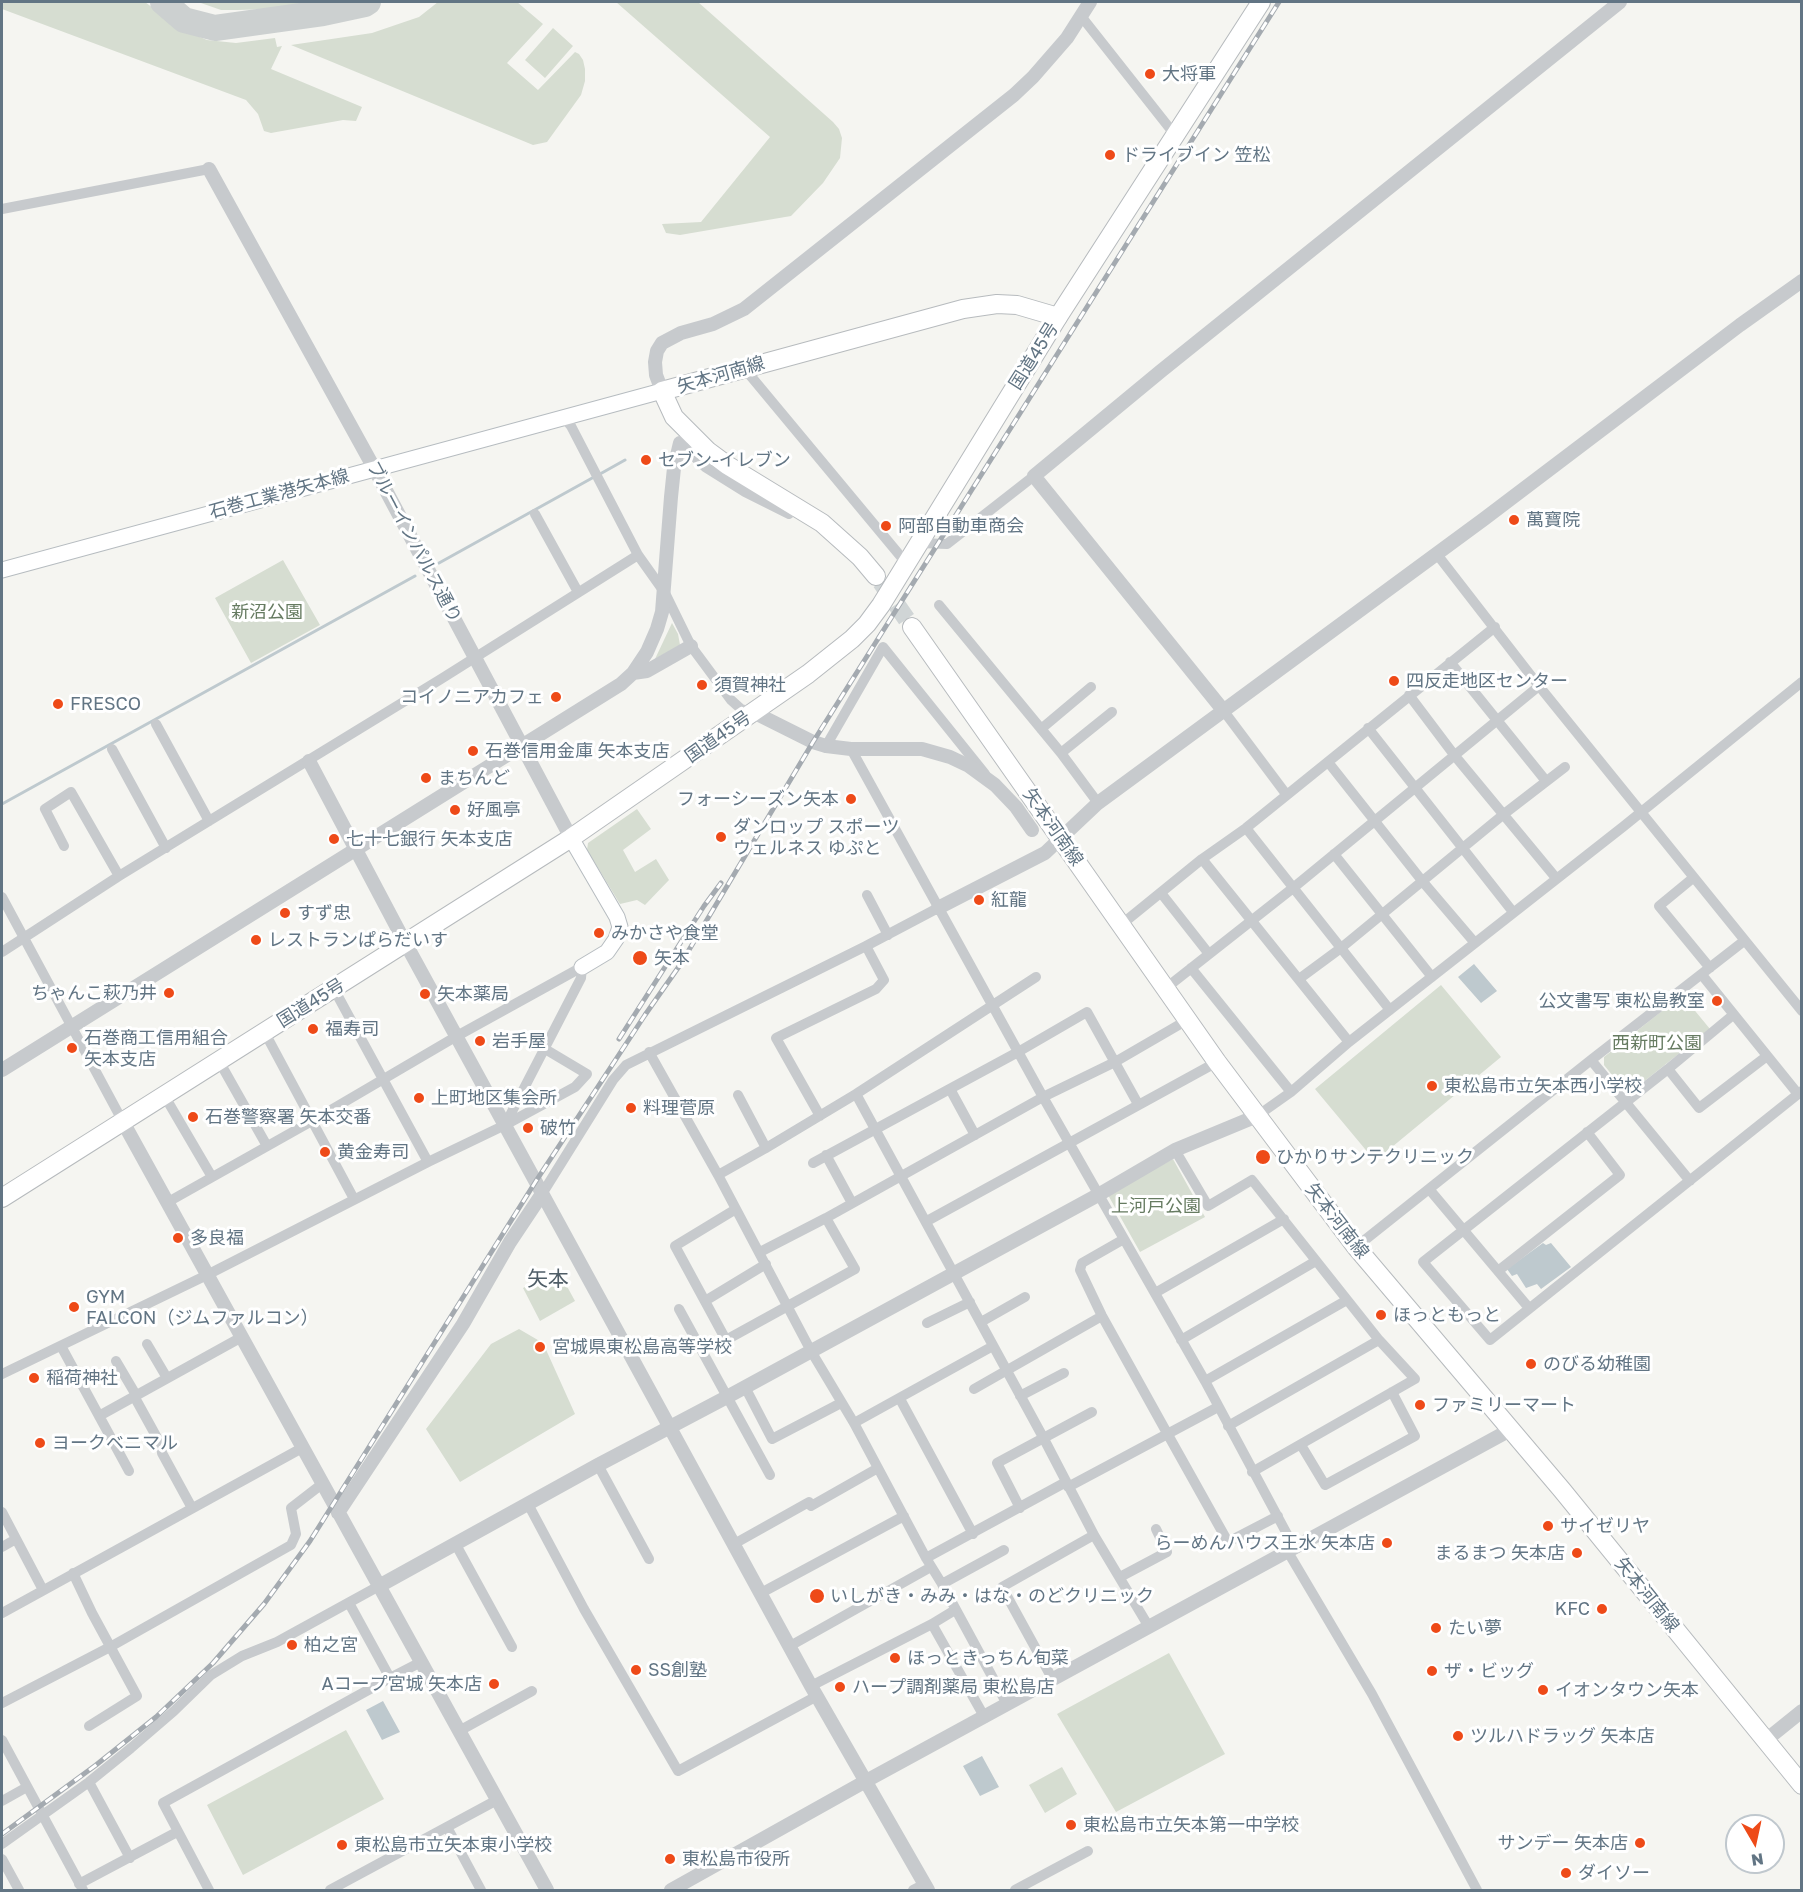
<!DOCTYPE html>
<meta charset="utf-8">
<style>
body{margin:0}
#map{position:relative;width:1803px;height:1892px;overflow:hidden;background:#f5f5f1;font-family:"Golos Text",sans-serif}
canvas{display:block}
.frame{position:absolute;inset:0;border:3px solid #627584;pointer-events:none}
.north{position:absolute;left:1725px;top:1814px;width:60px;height:60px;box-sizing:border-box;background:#fff;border:2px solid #c0c8ce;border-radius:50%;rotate:171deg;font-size:16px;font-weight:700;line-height:24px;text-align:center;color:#627584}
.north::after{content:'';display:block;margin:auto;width:21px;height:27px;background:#ee4a18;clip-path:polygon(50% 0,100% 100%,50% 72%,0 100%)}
</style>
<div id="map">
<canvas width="1803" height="1892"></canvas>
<div class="frame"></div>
<div class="north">N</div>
</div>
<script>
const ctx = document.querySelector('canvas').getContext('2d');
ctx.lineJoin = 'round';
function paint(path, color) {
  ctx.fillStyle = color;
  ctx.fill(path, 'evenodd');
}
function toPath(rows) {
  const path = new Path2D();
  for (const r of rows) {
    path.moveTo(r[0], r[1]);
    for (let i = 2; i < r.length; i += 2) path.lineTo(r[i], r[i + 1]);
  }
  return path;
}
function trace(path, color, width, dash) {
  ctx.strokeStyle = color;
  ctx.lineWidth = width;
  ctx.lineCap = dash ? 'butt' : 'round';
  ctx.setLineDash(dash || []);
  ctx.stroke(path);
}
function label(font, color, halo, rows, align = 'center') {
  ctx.font = font + ' "Golos Text","Noto Sans JP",sans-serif';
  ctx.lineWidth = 6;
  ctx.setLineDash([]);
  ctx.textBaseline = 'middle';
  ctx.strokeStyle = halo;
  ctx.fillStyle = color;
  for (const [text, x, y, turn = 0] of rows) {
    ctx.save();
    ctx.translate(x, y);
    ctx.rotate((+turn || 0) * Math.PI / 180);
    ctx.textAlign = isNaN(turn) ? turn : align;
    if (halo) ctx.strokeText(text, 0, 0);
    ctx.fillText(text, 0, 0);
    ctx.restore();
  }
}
paint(toPath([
 [2,2,145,2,181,29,207,40,236,43,275,38,277,47,282,46,271,69,362,107,356,121,343,120,271,133,264,131,258,114,246,100,2,9],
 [198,2,326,2,273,9,237,10,221,10],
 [438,2,517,2,543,24,507,63,538,90,575,52,579,54,583,60,585,69,585,81,581,95,547,142,533,145,291,45,372,33,419,17],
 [616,2,698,2,833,122,839,129,842,138,840,158,823,183,791,216,680,235,666,233,662,224,701,222,770,137],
 [553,28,573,46,545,78,525,60],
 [283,560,320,625,251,663,215,598],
 [672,623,678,634,680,645,655,659],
 [637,809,651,829,623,850,635,872,656,859,669,880,645,905,637,900,620,904,587,850,588,843],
 [1441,985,1501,1057,1375,1161,1315,1089],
 [1682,995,1710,1029,1632,1091,1625,1091,1604,1065,1604,1057],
 [1173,1159,1205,1217,1140,1252,1108,1195],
 [558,1270,575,1301,540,1321,523,1288],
 [519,1329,543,1343,575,1414,460,1482,426,1429,491,1344],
 [1169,1653,1225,1754,1116,1812,1057,1714],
 [346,1730,384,1799,243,1875,207,1805],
 [1062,1767,1077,1794,1045,1813,1029,1785]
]), '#d6ddd1');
paint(toPath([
 [1474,964,1497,991,1481,1003,1458,977],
 [1543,1243,1546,1245,1551,1243,1571,1267,1541,1289,1537,1284,1526,1288,1517,1274,1512,1276,1507,1269],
 [383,1701,400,1732,382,1740,366,1710],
 [982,1756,999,1787,980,1796,963,1766]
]), '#bec9ce');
trace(toPath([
 [600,474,625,460],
 [439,563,594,477],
 [2,804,415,576]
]), '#bec9ce', 3);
trace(toPath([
 [163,2,184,20,215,28,323,13,365,4,368,2]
]), '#ccd0d0', 26);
trace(toPath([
 [881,582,912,627]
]), '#d0d5d6', 18, [18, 9]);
const secondary = toPath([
 [2,570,662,391],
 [571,838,617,917,620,927,616,939,607,952,582,967]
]);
const primary = toPath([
 [876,576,860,557,822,523,727,465,708,451,674,417,662,391,963,309,997,304,1017,305,1058,317],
 [912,627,1217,1062,1356,1247,1562,1490,1802,1785]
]);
const trunk = toPath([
 [2,1198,571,838,808,674,852,639,867,624,881,605,1058,317,1261,2]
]);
trace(secondary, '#b6bcc0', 17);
trace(primary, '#b7bbbe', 20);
trace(trunk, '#b6babd', 20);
trace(toPath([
 [1081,16,1175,135],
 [2,209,209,169],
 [744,368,907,564],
 [564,418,571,426,638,555,665,593,691,646,731,700,741,709,753,712],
 [680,443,705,467,745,492,789,514],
 [535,514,578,592],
 [919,543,947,544,1034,476],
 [1436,553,1539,686,1802,1011],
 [939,605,1061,753,1098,803],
 [1450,662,1546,781],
 [1409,695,1455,756,1556,878],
 [1223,710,1286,794],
 [156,724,209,821],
 [1368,728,1513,912],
 [1041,729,1091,687],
 [826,746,883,647,985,774],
 [112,749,166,848],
 [851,749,1043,1097,1205,1381,1295,1549],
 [1061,753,1112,712],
 [1328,762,1423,882,1475,943],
 [1246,828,1390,1010],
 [64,846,45,809,71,792,119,876],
 [1334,854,1432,977],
 [1202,859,1349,1042],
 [1693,878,1659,906,1710,968],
 [1161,893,1209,954],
 [867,895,888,935],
 [2,897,123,1122],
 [1122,924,1202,859,1246,828,1495,627],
 [2,952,119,876,441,679,638,555],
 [1191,968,1291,1092],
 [1702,975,1798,1094],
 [1299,979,1341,948,1504,814,1565,767],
 [1166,988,1293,888,1539,686],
 [334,989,428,1162],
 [1733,1015,1668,1069,1423,1262,1490,1340,1802,1091],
 [265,1033,354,1199],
 [649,1052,718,1175,811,1351,854,1423,926,1558,942,1584,1007,1704],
 [1591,1060,1690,1181],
 [219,1061,267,1146],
 [1668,1069,1699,1108,1767,1056],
 [950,1089,975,1135],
 [856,1094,1044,1439,1094,1535,1149,1627],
 [164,1095,212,1177],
 [738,1095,766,1148],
 [820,1116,776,1038,876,989,884,980,866,946],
 [1257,1116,1291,1092,1349,1042,1624,826,1802,682],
 [505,1125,575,1087,587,1074,545,1049],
 [1175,1150,1208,1206,1252,1180,1379,1340,1415,1379,1252,1472],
 [826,1155,852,1203],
 [813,1163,1018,1052,1087,1012,1138,1104],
 [718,1175,766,1148,856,1094,1036,977],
 [1429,1189,1529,1308],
 [542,1194,613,1080,626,1065,866,946,938,908],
 [168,1202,312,1121,457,1036,582,967],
 [736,1209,675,1246,726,1340,855,1269,826,1218],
 [927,1221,1217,1062],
 [1124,1239,1082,1263,1080,1270,1102,1316,1167,1433,1228,1542,1278,1516],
 [1356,1247,1591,1060,1744,941],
 [760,1252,826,1218,1043,1097,1115,1062,1189,1019],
 [1498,1271,1620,1175,1587,1132],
 [1155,1293,1284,1219],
 [705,1301,766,1264],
 [679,1309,770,1475],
 [981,1322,1025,1297],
 [927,1323,970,1302],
 [1181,1340,1316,1261],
 [147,1344,167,1378],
 [61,1346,129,1471],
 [116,1361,136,1395],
 [2,1374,207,1275,428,1162,505,1125,581,978,582,967],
 [1205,1381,1347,1300],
 [745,1387,772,1439,841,1403],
 [974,1389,1102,1316],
 [134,1396,161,1445,162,1453,192,1508],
 [1020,1396,1064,1373],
 [900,1399,973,1534],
 [99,1416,240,1338],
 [854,1423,993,1346],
 [1228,1426,1379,1340],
 [1301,1445,1325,1485,1415,1436,1392,1392],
 [598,1465,649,1559],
 [1068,1487,1218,1407],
 [528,1504,584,1609,678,1771,817,1696],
 [1020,1508,997,1463,1092,1412],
 [2,1512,43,1590],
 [455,1543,512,1647],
 [734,1544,809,1502,811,1506,878,1468],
 [2,1547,16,1539],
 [1288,1552,1372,1694,1477,1890],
 [926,1558,1066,1482],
 [73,1573,92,1613,137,1696,89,1726],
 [1120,1577,1167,1552,1156,1529],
 [942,1584,1004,1550],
 [761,1593,904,1516],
 [349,1603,390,1678,421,1662],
 [2,1613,302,1448],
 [932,1624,985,1718],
 [790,1646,931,1567],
 [1053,1680,1002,1587,1094,1535],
 [811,1686,932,1624,955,1610],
 [2,1703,110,1647,291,1545,296,1534,291,1508,322,1484],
 [459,1731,532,1691],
 [2,1740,83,1890],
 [89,1782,130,1858],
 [2,1801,27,1787],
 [447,1827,481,1890],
 [2,1844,89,1782,131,1748,174,1711,211,1675,242,1656,277,1642,379,1586],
 [2,1859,19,1890],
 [79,1884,177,1832],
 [209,1890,163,1803,390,1678],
 [330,1890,497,1800],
 [913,1890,925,1884],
 [1015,1890,1088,1851]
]), '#c7cacd', 10);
trace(toPath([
 [209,169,374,468,571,838],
 [662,391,656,375,655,362,657,351,662,343,681,333,713,324,744,309,1014,95,1033,77,1067,38,1090,2],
 [633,673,647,671,691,646],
 [1223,710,1034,476,1161,371,1620,2],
 [753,712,813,742,826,746,851,749,922,749,950,757,969,766,995,785,1016,807,1032,830],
 [309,761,401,935,811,1686,928,1890],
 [938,908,1045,853,1098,803,1484,519,1740,325,1802,281],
 [2,1070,621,684,633,673,647,652,657,629,662,612,671,497,674,468,680,443],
 [123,1122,547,1890],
 [338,1513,463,1324,510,1242,542,1194],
 [379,1586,598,1465,727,1397,1098,1195,1175,1150,1257,1116],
 [1766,1740,1802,1711],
 [671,1890,866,1781,1510,1430]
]), '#c7cacd', 14);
trace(secondary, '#fff', 15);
trace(primary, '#fff', 18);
trace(trunk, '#fff', 18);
const rail = toPath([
 [619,1039,704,906,721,883],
 [2,1834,96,1765,156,1717,213,1663,264,1604,310,1541,536,1181,645,1015,680,965,813,742,1279,2]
]);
trace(rail, '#a4aab0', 5);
trace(rail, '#fff', 3, [9]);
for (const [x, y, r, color] of [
 [1150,74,6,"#ee4a18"],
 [1110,155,6,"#ee4a18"],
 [646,460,6,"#ee4a18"],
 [1514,520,6,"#ee4a18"],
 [886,526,6,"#ee4a18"],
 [1394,681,6,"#ee4a18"],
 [702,685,6,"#ee4a18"],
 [556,697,6,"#ee4a18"],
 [58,704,6,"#ee4a18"],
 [473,751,6,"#ee4a18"],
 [426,778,6,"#ee4a18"],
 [851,799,6,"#ee4a18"],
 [455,810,6,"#ee4a18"],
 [721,837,6,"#ee4a18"],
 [334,839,6,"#ee4a18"],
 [979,900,6,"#ee4a18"],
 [285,913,6,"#ee4a18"],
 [599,933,6,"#ee4a18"],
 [256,940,6,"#ee4a18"],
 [640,958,8,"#ee4a18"],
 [169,993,6,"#ee4a18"],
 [425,994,6,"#ee4a18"],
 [1717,1001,6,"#ee4a18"],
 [313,1029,6,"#ee4a18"],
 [480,1041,6,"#ee4a18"],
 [72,1048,6,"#ee4a18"],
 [1432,1086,6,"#ee4a18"],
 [419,1098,6,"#ee4a18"],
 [631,1108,6,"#ee4a18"],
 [193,1117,6,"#ee4a18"],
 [528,1128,6,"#ee4a18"],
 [325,1152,6,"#ee4a18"],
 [1263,1157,8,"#ee4a18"],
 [178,1238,6,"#ee4a18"],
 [74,1307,6,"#ee4a18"],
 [1381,1315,6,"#ee4a18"],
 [540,1347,6,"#ee4a18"],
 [1531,1364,6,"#ee4a18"],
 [34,1378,6,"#ee4a18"],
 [1420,1405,6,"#ee4a18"],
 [40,1443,6,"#ee4a18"],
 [1548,1526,6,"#ee4a18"],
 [1387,1543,6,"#ee4a18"],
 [1577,1553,6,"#ee4a18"],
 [817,1596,8,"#ee4a18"],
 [1602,1609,6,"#ee4a18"],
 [1436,1628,6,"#ee4a18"],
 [292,1645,6,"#ee4a18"],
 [895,1658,6,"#ee4a18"],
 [636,1670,6,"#ee4a18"],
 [1432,1671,6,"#ee4a18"],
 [494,1684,6,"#ee4a18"],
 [840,1687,6,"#ee4a18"],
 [1543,1690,6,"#ee4a18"],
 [1458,1736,6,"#ee4a18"],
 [1071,1825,6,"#ee4a18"],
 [1640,1843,6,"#ee4a18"],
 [342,1845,6,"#ee4a18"],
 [670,1859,6,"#ee4a18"],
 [1566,1873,6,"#ee4a18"]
]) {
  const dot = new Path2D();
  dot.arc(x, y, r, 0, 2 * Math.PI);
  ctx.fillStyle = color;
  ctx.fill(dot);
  trace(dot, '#fff', 2);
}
label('18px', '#627584', '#fff', [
 ["大将軍",1162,74],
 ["ドライブイン 笠松",1122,155],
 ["セブン-イレブン",658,460],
 ["萬寶院",1526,520],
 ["阿部自動車商会",898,526],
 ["四反走地区センター",1406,681],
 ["須賀神社",714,685],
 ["コイノニアカフェ",544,697,"right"],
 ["FRESCO",70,704],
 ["石巻信用金庫 矢本支店",485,751],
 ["まちんど",438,778],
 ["フォーシーズン矢本",839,799,"right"],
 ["好風亭",467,810],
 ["ダンロップ スポーツ",733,827],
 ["ウェルネス ゆぷと",733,848],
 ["七十七銀行 矢本支店",346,839],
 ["紅龍",991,900],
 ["すず忠",297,913],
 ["みかさや食堂",611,933],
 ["レストランぱらだいす",268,940],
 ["矢本",654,958],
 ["ちゃんこ萩乃井",157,993,"right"],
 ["矢本薬局",437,994],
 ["公文書写 東松島教室",1705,1001,"right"],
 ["福寿司",325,1029],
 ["石巻商工信用組合",84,1038],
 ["矢本支店",84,1059],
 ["岩手屋",492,1041],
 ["東松島市立矢本西小学校",1444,1086],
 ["上町地区集会所",431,1098],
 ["料理菅原",643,1108],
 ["石巻警察署 矢本交番",205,1117],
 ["破竹",540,1128],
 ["黄金寿司",337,1152],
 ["ひかりサンテクリニック",1276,1157],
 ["多良福",190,1238],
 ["GYM",86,1297],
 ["FALCON（ジムファルコン）",86,1318],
 ["ほっともっと",1393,1315],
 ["宮城県東松島高等学校",552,1347],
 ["のびる幼稚園",1543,1364],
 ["稲荷神社",46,1378],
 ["ファミリーマート",1432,1405],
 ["ヨークベニマル",52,1443],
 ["サイゼリヤ",1560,1526],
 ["らーめんハウス王水 矢本店",1375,1543,"right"],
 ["まるまつ 矢本店",1565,1553,"right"],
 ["いしがき・みみ・はな・のどクリニック",830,1596],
 ["KFC",1590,1609,"right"],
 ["たい夢",1448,1628],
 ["柏之宮",304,1645],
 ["ほっときっちん旬菜",907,1658],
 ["SS創塾",648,1670],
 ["ザ・ビッグ",1444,1671],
 ["Aコープ宮城 矢本店",482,1684,"right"],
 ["ハープ調剤薬局 東松島店",852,1687],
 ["イオンタウン矢本",1555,1690],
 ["ツルハドラッグ 矢本店",1470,1736],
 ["東松島市立矢本第一中学校",1083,1825],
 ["サンデー 矢本店",1628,1843,"right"],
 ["東松島市立矢本東小学校",354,1845],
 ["東松島市役所",682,1859],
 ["ダイソー",1578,1873]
], 'left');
label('18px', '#627584', '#fff', [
 ["国道45号",1034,356,-58],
 ["矢本河南線",721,375,-16],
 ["石巻工業港矢本線",279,494,-15],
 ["ブルーインパルス通り",414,542,62],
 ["国道45号",718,737,-35],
 ["矢本河南線",1053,827,55],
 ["国道45号",311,1003,-32],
 ["矢本河南線",1337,1221,52],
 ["矢本河南線",1647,1595,51]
]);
label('18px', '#667b61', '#fff', [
 ["新沼公園",267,612],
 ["西新町公園",1657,1043],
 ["上河戸公園",1156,1206]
]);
label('21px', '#505e68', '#fff', [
 ["矢本",548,1279]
]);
</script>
